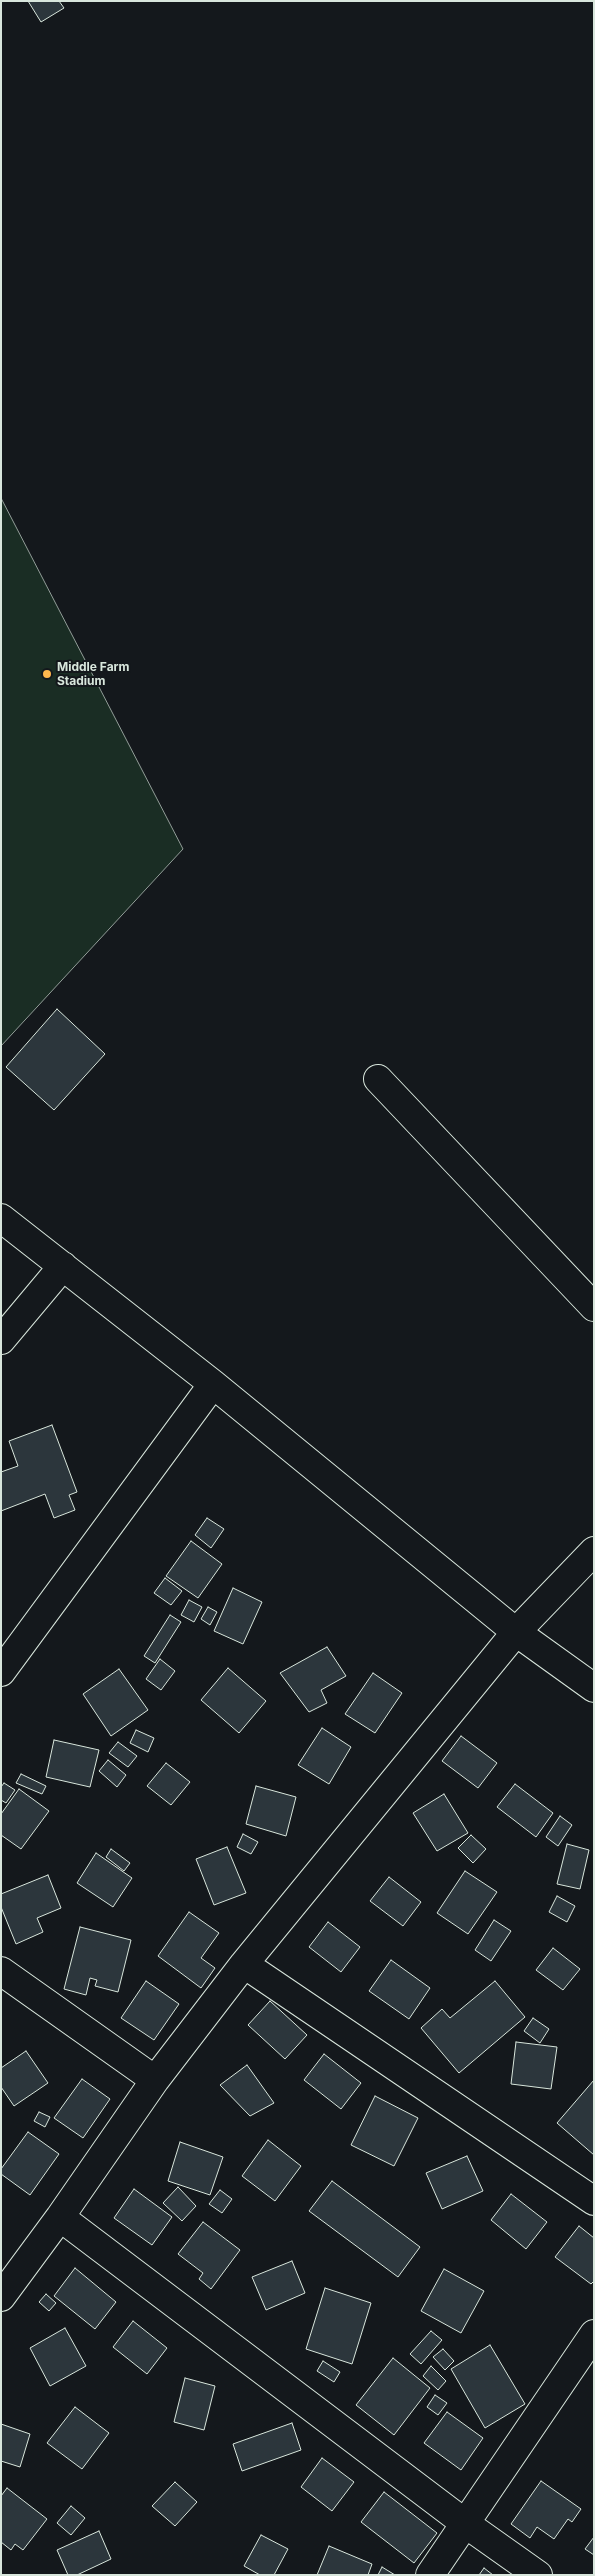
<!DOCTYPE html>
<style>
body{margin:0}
#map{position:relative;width:595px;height:2576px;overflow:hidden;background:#14181c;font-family:Inter,sans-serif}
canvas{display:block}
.frame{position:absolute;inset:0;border:2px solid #d8e6dc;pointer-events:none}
</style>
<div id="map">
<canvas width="595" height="2576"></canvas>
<div class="frame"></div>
</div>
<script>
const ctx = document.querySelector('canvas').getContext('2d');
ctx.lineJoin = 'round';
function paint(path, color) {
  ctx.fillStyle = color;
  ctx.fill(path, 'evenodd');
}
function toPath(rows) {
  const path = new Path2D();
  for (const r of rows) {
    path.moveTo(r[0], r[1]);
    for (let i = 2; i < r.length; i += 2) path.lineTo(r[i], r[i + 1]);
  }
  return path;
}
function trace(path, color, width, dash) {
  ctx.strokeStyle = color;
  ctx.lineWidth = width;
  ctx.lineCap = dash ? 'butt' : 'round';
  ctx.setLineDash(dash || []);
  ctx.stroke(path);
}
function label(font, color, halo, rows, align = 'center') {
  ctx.font = font + ' Inter,sans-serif';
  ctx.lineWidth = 4;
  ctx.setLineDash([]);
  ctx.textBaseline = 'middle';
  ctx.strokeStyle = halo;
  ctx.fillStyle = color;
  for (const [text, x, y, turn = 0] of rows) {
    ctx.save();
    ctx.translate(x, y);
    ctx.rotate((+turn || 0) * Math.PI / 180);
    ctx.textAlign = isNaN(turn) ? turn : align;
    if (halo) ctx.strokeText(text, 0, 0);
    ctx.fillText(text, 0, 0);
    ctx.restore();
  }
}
const green = toPath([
 [1,498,183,849,1,1046,1,498]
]);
paint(green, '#1a2d24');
trace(green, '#939e99', 1);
const building = toPath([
 [28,1,59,1,64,8,41,22,28,1],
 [57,1009,105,1054,54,1110,6,1067,57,1009],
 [52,1425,77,1492,69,1495,75,1510,54,1518,45,1494,1,1511,1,1472,18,1466,9,1441,52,1425],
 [207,1518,224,1529,211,1548,195,1535,207,1518],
 [191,1541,222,1564,198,1598,166,1576,191,1541],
 [165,1578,182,1591,171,1605,154,1593,165,1578],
 [233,1588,262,1602,243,1644,214,1631,233,1588],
 [189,1600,202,1607,194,1622,181,1615,189,1600],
 [208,1607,217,1612,210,1625,201,1619,208,1607],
 [170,1615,181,1622,155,1663,144,1656,170,1615],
 [327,1647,346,1676,321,1690,327,1703,309,1712,280,1673,327,1647],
 [160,1659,175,1671,161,1690,146,1679,160,1659],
 [228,1668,266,1701,239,1733,201,1700,228,1668],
 [119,1669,148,1710,111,1736,83,1694,119,1669],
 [373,1673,402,1693,375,1733,345,1714,373,1673],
 [322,1728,351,1747,329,1784,298,1765,322,1728],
 [136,1730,154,1738,148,1752,130,1743,136,1730],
 [461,1736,497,1763,478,1788,442,1761,461,1736],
 [54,1740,99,1750,90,1787,46,1777,54,1740],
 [118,1742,137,1756,128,1767,109,1753,118,1742],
 [108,1760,126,1775,117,1787,99,1771,108,1760],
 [166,1763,190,1782,171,1805,147,1786,166,1763],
 [21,1774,46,1786,42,1794,16,1783,21,1774],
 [4,1783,15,1790,6,1803,1,1800,1,1787,4,1783],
 [515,1784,553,1813,536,1837,497,1807,515,1784],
 [256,1786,296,1797,286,1836,246,1824,256,1786],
 [19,1789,49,1811,21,1849,1,1835,1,1814,19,1789],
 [444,1794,468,1833,437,1851,413,1813,444,1794],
 [560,1816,572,1825,558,1846,546,1837,560,1816],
 [243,1834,258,1842,251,1854,237,1847,243,1834],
 [471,1835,486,1849,473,1863,458,1848,471,1835],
 [567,1844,589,1850,580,1889,557,1884,567,1844],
 [227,1847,246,1893,214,1905,196,1859,227,1847],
 [111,1849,130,1863,124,1871,106,1857,111,1849],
 [96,1853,132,1878,113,1907,77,1883,96,1853],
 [465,1871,497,1892,468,1934,437,1913,465,1871],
 [48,1875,61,1908,37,1918,43,1932,16,1944,1,1907,1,1894,48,1875],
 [389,1877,421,1902,403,1926,370,1901,389,1877],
 [557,1896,575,1906,567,1922,549,1912,557,1896],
 [189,1912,219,1933,201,1958,215,1968,201,1988,158,1956,189,1912],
 [494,1920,511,1931,491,1961,475,1950,494,1920],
 [328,1922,360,1947,341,1972,309,1947,328,1922],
 [80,1927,131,1940,118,1992,95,1986,97,1980,90,1978,86,1995,64,1989,80,1927],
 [553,1948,580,1969,563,1990,536,1970,553,1948],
 [391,1960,430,1988,409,2019,369,1991,391,1960],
 [146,1981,179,2004,154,2040,121,2018,146,1981],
 [495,1981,525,2017,459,2073,421,2028,442,2009,450,2018,495,1981],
 [270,2001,307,2035,285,2059,248,2025,270,2001],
 [533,2018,549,2029,540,2043,524,2031,533,2018],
 [516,2042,557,2047,551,2089,511,2084,516,2042],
 [26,2051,48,2083,14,2106,1,2087,1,2068,26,2051],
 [324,2054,361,2083,341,2109,304,2080,324,2054],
 [247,2065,274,2103,250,2116,220,2085,247,2065],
 [82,2079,110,2099,83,2138,54,2118,82,2079],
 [594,2080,594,2155,557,2123,594,2080],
 [375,2096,418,2118,394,2166,351,2145,375,2096],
 [39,2112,50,2117,45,2127,34,2121,39,2112],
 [28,2132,59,2154,30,2195,1,2174,1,2169,28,2132],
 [268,2140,301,2166,275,2201,242,2176,268,2140],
 [180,2142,223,2157,210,2195,168,2181,180,2142],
 [467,2156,483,2191,442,2209,426,2173,467,2156],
 [332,2181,420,2247,398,2277,309,2211,332,2181],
 [178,2187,196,2206,182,2221,163,2203,178,2187],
 [134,2189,172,2217,152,2245,114,2218,134,2189],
 [220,2190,232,2199,222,2213,209,2204,220,2190],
 [511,2194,547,2222,526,2249,491,2220,511,2194],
 [203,2222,240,2250,211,2289,199,2279,203,2273,178,2254,203,2222],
 [579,2226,594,2238,594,2281,591,2284,555,2257,579,2226],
 [292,2261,305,2293,266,2310,252,2277,292,2261],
 [75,2268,116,2302,95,2329,54,2296,75,2268],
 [444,2269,484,2291,461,2333,421,2311,444,2269],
 [325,2288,371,2303,352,2364,306,2349,325,2288],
 [46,2294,56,2303,49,2311,39,2302,46,2294],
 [133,2321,167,2348,147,2374,113,2347,133,2321],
 [65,2328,86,2366,50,2386,30,2348,65,2328],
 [431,2331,442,2340,421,2364,410,2354,431,2331],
 [490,2345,525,2404,485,2428,451,2369,490,2345],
 [443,2349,454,2361,445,2370,433,2357,443,2349],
 [393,2358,430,2388,394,2435,356,2405,393,2358],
 [323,2361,340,2372,334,2382,317,2371,323,2361],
 [431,2366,446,2381,438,2390,423,2376,431,2366],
 [185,2378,215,2386,204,2430,174,2422,185,2378],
 [435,2395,447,2403,438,2415,427,2407,435,2395],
 [75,2407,109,2433,82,2469,47,2443,75,2407],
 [447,2412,483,2438,461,2470,424,2443,447,2412],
 [292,2423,301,2450,242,2471,233,2444,292,2423],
 [1,2424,30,2434,20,2467,1,2461,1,2424],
 [322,2458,354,2482,332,2511,301,2487,322,2458],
 [541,2481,581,2509,572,2522,568,2519,554,2539,537,2527,530,2538,511,2524,541,2481],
 [175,2482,197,2502,175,2526,152,2506,175,2482],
 [7,2488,47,2519,23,2550,15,2544,11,2550,1,2542,1,2496,7,2488],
 [384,2492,437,2533,414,2563,361,2522,384,2492],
 [71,2506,85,2518,71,2535,57,2523,71,2506],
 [99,2531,111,2559,77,2575,68,2575,57,2550,99,2531],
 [261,2535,288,2549,274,2575,260,2575,244,2566,261,2535],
 [594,2537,594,2555,585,2549,594,2537],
 [329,2546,372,2564,368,2575,317,2575,329,2546],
 [382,2567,395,2575,378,2575,382,2567],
 [484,2568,493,2575,479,2575,484,2568]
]);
paint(building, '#2c363c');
trace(building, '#d8e6dc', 1);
const street = toPath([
 [378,1079,594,1307],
 [1,1218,213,1384,516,1632,594,1688],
 [1,1340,63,1266],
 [1,1672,213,1384],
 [244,1964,594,2201],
 [1,1971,155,2080],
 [60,2217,466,2524,538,2575],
 [1,2297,60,2217,155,2080,244,1964,516,1632,594,1551],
 [430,2575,594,2334]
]);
trace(street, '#d8e6dc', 30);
trace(street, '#14181c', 28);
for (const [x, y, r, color] of [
 [47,674,5,"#ffb74d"]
]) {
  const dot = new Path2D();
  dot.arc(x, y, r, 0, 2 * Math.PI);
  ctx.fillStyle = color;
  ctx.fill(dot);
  trace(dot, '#14181c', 2);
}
label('bold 12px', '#d8e6dc', '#14181c', [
 ["Middle Farm",57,667],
 ["Stadium",57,681]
], 'left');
</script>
